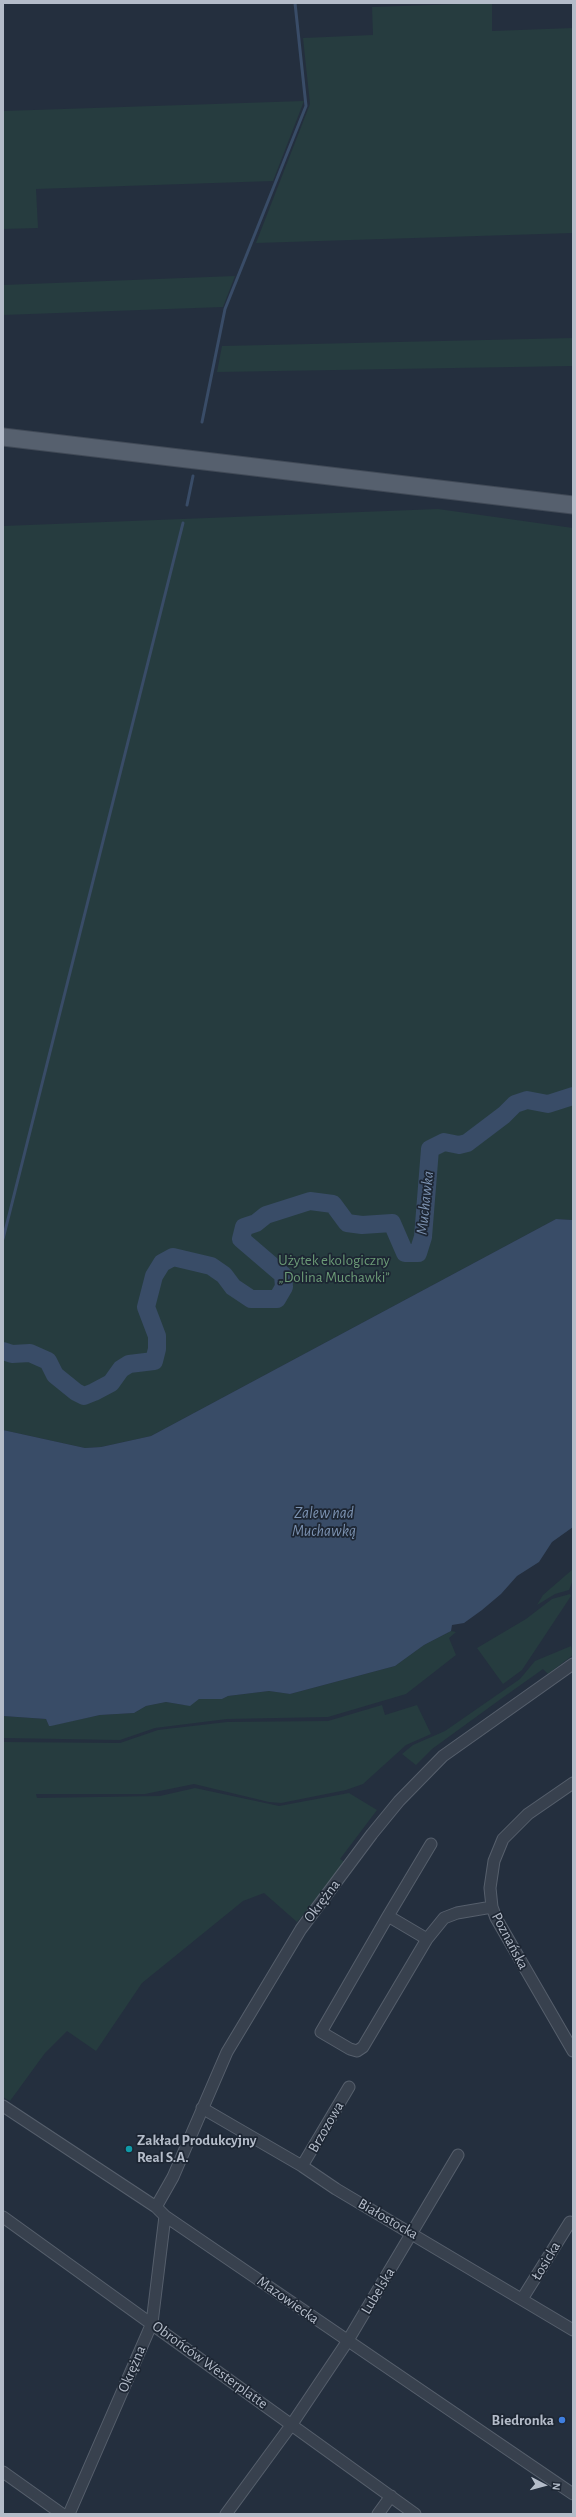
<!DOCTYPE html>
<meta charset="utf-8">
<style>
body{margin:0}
#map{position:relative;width:576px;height:2517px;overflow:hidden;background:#242f3e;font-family:"Alegreya Sans",sans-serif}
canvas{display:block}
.frame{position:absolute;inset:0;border:4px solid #b4bcc9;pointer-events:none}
.north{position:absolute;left:524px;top:2465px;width:40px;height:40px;-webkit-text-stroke:3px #1d2633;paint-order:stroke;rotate:96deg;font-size:11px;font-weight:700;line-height:16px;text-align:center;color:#b4bcc9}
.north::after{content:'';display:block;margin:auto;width:14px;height:18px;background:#b4bcc9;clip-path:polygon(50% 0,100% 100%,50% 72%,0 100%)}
</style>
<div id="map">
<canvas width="576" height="2517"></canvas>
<div class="frame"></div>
<div class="north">N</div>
</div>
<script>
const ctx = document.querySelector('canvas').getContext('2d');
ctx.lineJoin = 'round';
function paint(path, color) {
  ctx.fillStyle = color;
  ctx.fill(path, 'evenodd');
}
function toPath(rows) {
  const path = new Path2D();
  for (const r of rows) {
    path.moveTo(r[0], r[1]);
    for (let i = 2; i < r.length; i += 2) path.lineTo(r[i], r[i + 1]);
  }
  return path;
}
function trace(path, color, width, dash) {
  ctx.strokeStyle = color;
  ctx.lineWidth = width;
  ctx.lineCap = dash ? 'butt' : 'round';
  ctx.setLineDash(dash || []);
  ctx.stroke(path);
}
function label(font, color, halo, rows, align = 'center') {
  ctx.font = font + ' "Alegreya Sans",sans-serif';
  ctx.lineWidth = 3.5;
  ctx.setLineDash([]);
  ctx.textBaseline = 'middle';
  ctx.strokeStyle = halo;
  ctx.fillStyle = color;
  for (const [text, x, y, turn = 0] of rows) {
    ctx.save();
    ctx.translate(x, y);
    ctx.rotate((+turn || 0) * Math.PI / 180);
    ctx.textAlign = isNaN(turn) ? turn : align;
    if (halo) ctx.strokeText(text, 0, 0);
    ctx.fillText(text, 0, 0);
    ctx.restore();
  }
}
paint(toPath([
 [492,3,492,31,573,28,573,233,256,243,310,104,303,38,373,35,372,7],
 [304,101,273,181,36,189,38,228,3,229,3,111],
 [235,276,223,307,3,315,3,285],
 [573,338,573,366,217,372,222,346],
 [438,509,573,528,573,1220,556,1219,151,1436,101,1447,85,1448,3,1430,3,526],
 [573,1569,573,1580,569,1590,555,1594,537,1605,543,1595],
 [570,1594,571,1596,522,1670,503,1684,477,1648,526,1619,552,1599],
 [451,1631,456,1632,449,1638,456,1655,406,1694,328,1717,227,1719,155,1728,120,1740,3,1738,3,1716,46,1719,49,1726,100,1715,134,1713,146,1706,166,1702,184,1705,199,1699,222,1699,228,1696,269,1691,290,1694,395,1666,424,1645],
 [571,1646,573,1655,548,1674,543,1669,498,1701,432,1749,416,1765,402,1754,413,1745,445,1731,520,1679,535,1661],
 [382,1705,385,1715,417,1705,431,1734,406,1745,363,1784,346,1790,281,1803,269,1802,194,1784,145,1794,36,1794,37,1798,160,1796,195,1788,279,1806,349,1793,377,1810,340,1859,345,1862,342,1868,297,1922,264,1893,243,1901,142,1983,96,2051,67,2031,45,2053,10,2101,3,2097,3,1742,120,1743,158,1730,227,1722,328,1721]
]), '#263c3f');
paint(toPath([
 [556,1219,573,1220,573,1527,552,1542,539,1562,517,1576,501,1594,482,1610,464,1623,452,1625,451,1631,424,1645,395,1666,290,1694,269,1691,228,1696,222,1699,199,1699,190,1706,166,1702,146,1706,134,1713,100,1715,51,1726,49,1726,46,1719,3,1716,3,1430,85,1448,101,1447,151,1436]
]), '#394c67');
trace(toPath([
 [202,422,225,309,306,106,295,3],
 [187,505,193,476],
 [3,1239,183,523]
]), '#394c67', 3);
trace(toPath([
 [3,1351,12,1354,30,1353,48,1361,55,1375,76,1392,84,1396,94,1392,111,1383,121,1369,129,1364,154,1361,157,1349,157,1336,146,1307,154,1276,162,1263,173,1257,211,1266,224,1275,233,1287,251,1299,277,1299,284,1287,283,1275,241,1239,244,1227,256,1223,266,1215,310,1201,333,1204,347,1223,362,1225,392,1223,405,1253,418,1253,423,1237,430,1149,444,1142,459,1145,467,1143,504,1115,515,1104,527,1100,548,1104,573,1096]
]), '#394c67', 18);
const street = toPath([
 [573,1783,528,1814,503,1839,494,1861,490,1888,492,1907,496,1918,573,2051],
 [388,1916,431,1844],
 [427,1939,363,2047,357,2051,350,2049,321,2032,388,1916,427,1939,444,1918,457,1913,492,1907],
 [3,2106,156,2207,165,2216,573,2494],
 [202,2108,302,2166,336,2189,573,2330],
 [302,2166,349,2087],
 [156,2207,173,2177,227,2052,301,1929,372,1834,399,1801,443,1756,573,1664],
 [3,2217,415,2514],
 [522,2299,570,2222],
 [3,2472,62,2514],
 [69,2514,152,2323,165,2216],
 [226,2514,292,2424,347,2342,458,2155],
 [378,2514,391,2496]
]);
const primary = toPath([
 [3,437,573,505]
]);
trace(street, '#565f6c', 13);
trace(primary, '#414a57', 19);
trace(street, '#38414e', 11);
trace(primary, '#56606e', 17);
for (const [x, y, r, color] of [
 [129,2149,4,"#0f9aa8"],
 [562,2420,4,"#3f7fe0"]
]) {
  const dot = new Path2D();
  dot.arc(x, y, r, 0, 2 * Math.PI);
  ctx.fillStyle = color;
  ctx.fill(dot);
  trace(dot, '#1d2633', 1.5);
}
label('15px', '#6b9a76', '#1d2633', [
 ["Użytek ekologiczny",334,1260],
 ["„Dolina Muchawki”",334,1277]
]);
label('15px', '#b4bcc9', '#1d2633', [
 ["Okrężna",322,1901,-53],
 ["Poznańska",510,1941,62],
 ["Brzozowa",326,2127,-60],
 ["Białostocka",388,2219,30],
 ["Łosicka",546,2261,-59],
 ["Lubelska",378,2291,-59],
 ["Mazowiecka",288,2300,35],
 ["Obrońców Westerplatte",210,2365,36],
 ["Okrężna",132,2369,-67]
]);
label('bold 15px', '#b4bcc9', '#1d2633', [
 ["Zakład Produkcyjny",137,2140],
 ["Real S.A.",137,2157],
 ["Biedronka",554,2420,"right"]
], 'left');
label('italic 16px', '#7c92b1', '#1d2633', [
 ["Muchawka",425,1203,-84],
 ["Zalew nad",324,1513],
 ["Muchawką",324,1531]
]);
</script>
